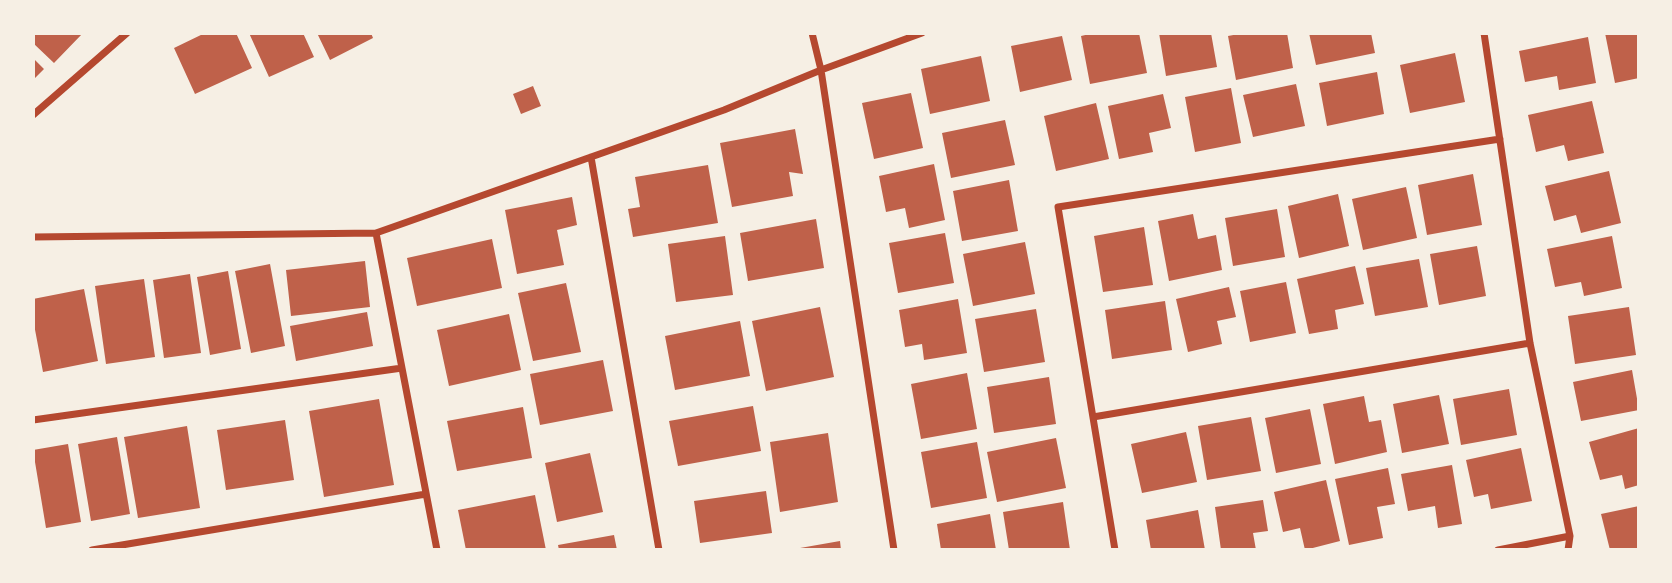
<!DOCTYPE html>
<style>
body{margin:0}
#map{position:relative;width:1672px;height:583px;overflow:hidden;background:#f6efe4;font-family:Inter,sans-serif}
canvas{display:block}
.frame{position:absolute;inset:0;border:35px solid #f6efe4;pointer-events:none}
</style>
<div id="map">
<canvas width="1672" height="583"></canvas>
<div class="frame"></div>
</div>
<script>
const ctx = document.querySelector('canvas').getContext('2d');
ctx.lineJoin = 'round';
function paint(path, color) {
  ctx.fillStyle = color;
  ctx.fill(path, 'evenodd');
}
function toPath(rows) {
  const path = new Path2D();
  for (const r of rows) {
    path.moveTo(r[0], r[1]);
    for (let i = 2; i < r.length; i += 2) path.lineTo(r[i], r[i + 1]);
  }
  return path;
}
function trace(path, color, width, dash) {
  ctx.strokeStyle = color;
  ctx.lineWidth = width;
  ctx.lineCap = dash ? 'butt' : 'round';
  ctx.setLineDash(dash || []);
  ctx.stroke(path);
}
paint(toPath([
 [33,33,83,33,54,63,33,43],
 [205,33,236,33,252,68,195,94,174,48],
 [249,33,303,33,314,57,269,77],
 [317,33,371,33,373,38,330,60],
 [1094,33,1139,33,1147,73,1090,84,1081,36],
 [1159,33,1211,33,1217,67,1166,76],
 [1244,33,1287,33,1293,68,1236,80,1228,36],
 [1309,33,1371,33,1375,53,1316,65],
 [1605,33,1639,33,1639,78,1615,83],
 [1062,36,1072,80,1020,92,1011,46],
 [1588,37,1596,83,1559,90,1557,76,1525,82,1519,51],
 [1455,53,1465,102,1410,113,1400,65],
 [981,56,990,101,930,114,921,69],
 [33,58,44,69,33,80],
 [1377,72,1384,114,1327,126,1319,83],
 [1296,84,1305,126,1253,137,1243,95],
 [533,86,541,106,521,114,513,94],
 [1231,88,1241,143,1195,152,1185,97],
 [911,93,923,148,874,159,862,103],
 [1163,94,1171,128,1149,133,1153,152,1119,159,1108,106],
 [1592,101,1604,153,1568,161,1564,145,1536,152,1528,115],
 [1096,103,1109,159,1056,171,1044,116],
 [1005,120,1015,165,951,178,942,133],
 [795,129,803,174,789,172,793,196,732,207,720,143],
 [934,164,945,220,909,228,905,208,886,212,879,176],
 [708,165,718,223,633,237,628,209,640,207,635,177],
 [1609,171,1621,223,1581,233,1576,215,1554,221,1545,186],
 [1473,174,1482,225,1427,235,1418,185],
 [1009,180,1018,231,962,241,953,191],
 [1406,187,1417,238,1363,250,1352,199],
 [1338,194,1349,246,1299,258,1288,206],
 [572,197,577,225,557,230,564,265,517,274,505,210],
 [1277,209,1285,257,1233,266,1225,218],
 [1193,214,1198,239,1216,235,1222,270,1169,281,1158,221],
 [816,219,824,268,748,281,740,233],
 [1144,227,1153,285,1103,292,1094,236],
 [945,233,954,283,898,293,889,243],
 [725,236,733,295,676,302,668,244],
 [1612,236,1622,288,1584,296,1581,282,1555,287,1547,249],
 [492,239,502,288,417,306,407,258],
 [1025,242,1035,294,973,306,963,254],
 [1477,246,1486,296,1439,305,1430,254],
 [1419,259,1428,307,1375,316,1366,268],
 [365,261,370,307,291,316,286,270],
 [270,264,285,346,251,353,235,271],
 [1355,266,1364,304,1335,310,1338,329,1309,334,1297,279],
 [228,271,241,349,210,355,197,277],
 [190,274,201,353,164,358,153,280],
 [144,279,155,357,106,364,95,286],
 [1286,282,1296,333,1250,342,1240,291],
 [566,283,581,352,533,361,518,293],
 [1229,287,1236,317,1217,321,1222,344,1188,352,1176,299],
 [84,289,98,361,43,372,33,319,33,299],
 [958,299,967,353,924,360,922,344,905,347,899,310],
 [1165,301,1172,350,1112,359,1105,310],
 [820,307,834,377,766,391,752,321],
 [1629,307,1636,355,1575,364,1568,316],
 [1036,309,1045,362,984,372,975,319],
 [367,312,373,346,296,361,290,326],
 [509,314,521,370,449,386,437,330],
 [740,321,750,376,675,390,665,336],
 [603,360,613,411,540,425,530,374],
 [1632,370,1639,410,1581,421,1573,382],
 [967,373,977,429,921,439,911,384],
 [1049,377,1056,424,994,433,987,387],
 [1509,389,1517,435,1461,445,1453,399],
 [1439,395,1449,444,1402,453,1393,404],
 [1364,396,1369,422,1381,420,1387,452,1335,464,1323,404],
 [379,399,394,485,324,497,309,411],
 [753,406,761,451,678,466,669,421],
 [523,407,532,458,457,471,447,421],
 [1310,409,1321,464,1276,473,1265,418],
 [1251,417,1261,471,1207,480,1198,426],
 [285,420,294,480,226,490,217,430],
 [187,426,200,508,138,518,124,437],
 [1639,428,1639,485,1625,489,1622,475,1600,480,1589,442],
 [1186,432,1197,482,1142,493,1131,444],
 [828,433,838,502,780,512,770,442],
 [117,437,130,514,91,521,78,444],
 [1056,438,1066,488,997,502,987,452],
 [977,442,987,498,931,508,921,452],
 [68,444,81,522,46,528,33,450],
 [1521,448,1532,501,1491,509,1488,494,1474,497,1466,460],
 [590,453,603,512,557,522,545,463],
 [1452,465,1462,524,1438,528,1435,506,1408,511,1401,474],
 [1388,468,1395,504,1377,507,1383,538,1349,545,1335,479],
 [1326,480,1340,541,1305,550,1300,528,1283,532,1274,492],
 [766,491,772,533,700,543,694,501],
 [535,495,546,550,466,550,458,510],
 [1263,500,1268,531,1253,533,1256,550,1221,550,1215,507],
 [1063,502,1070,550,1009,550,1003,512],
 [1639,506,1639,550,1610,550,1601,514],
 [1198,510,1205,550,1151,550,1146,520],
 [990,514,996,550,941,550,937,524],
 [614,535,617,550,559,550,558,545],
 [840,541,841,550,801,550,800,548]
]), '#bf614a');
trace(toPath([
 [812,33,821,70,894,550],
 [1484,33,1530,343,1570,536,1568,550],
 [33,115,127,33],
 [591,157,659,550],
 [376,233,437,550],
 [33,237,376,233,724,110,821,70,922,33],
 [1093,417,1530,343],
 [33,420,402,368],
 [92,550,426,494],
 [1115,550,1058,207,1500,139],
 [1498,550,1570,536]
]), '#b5482f', 7);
</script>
